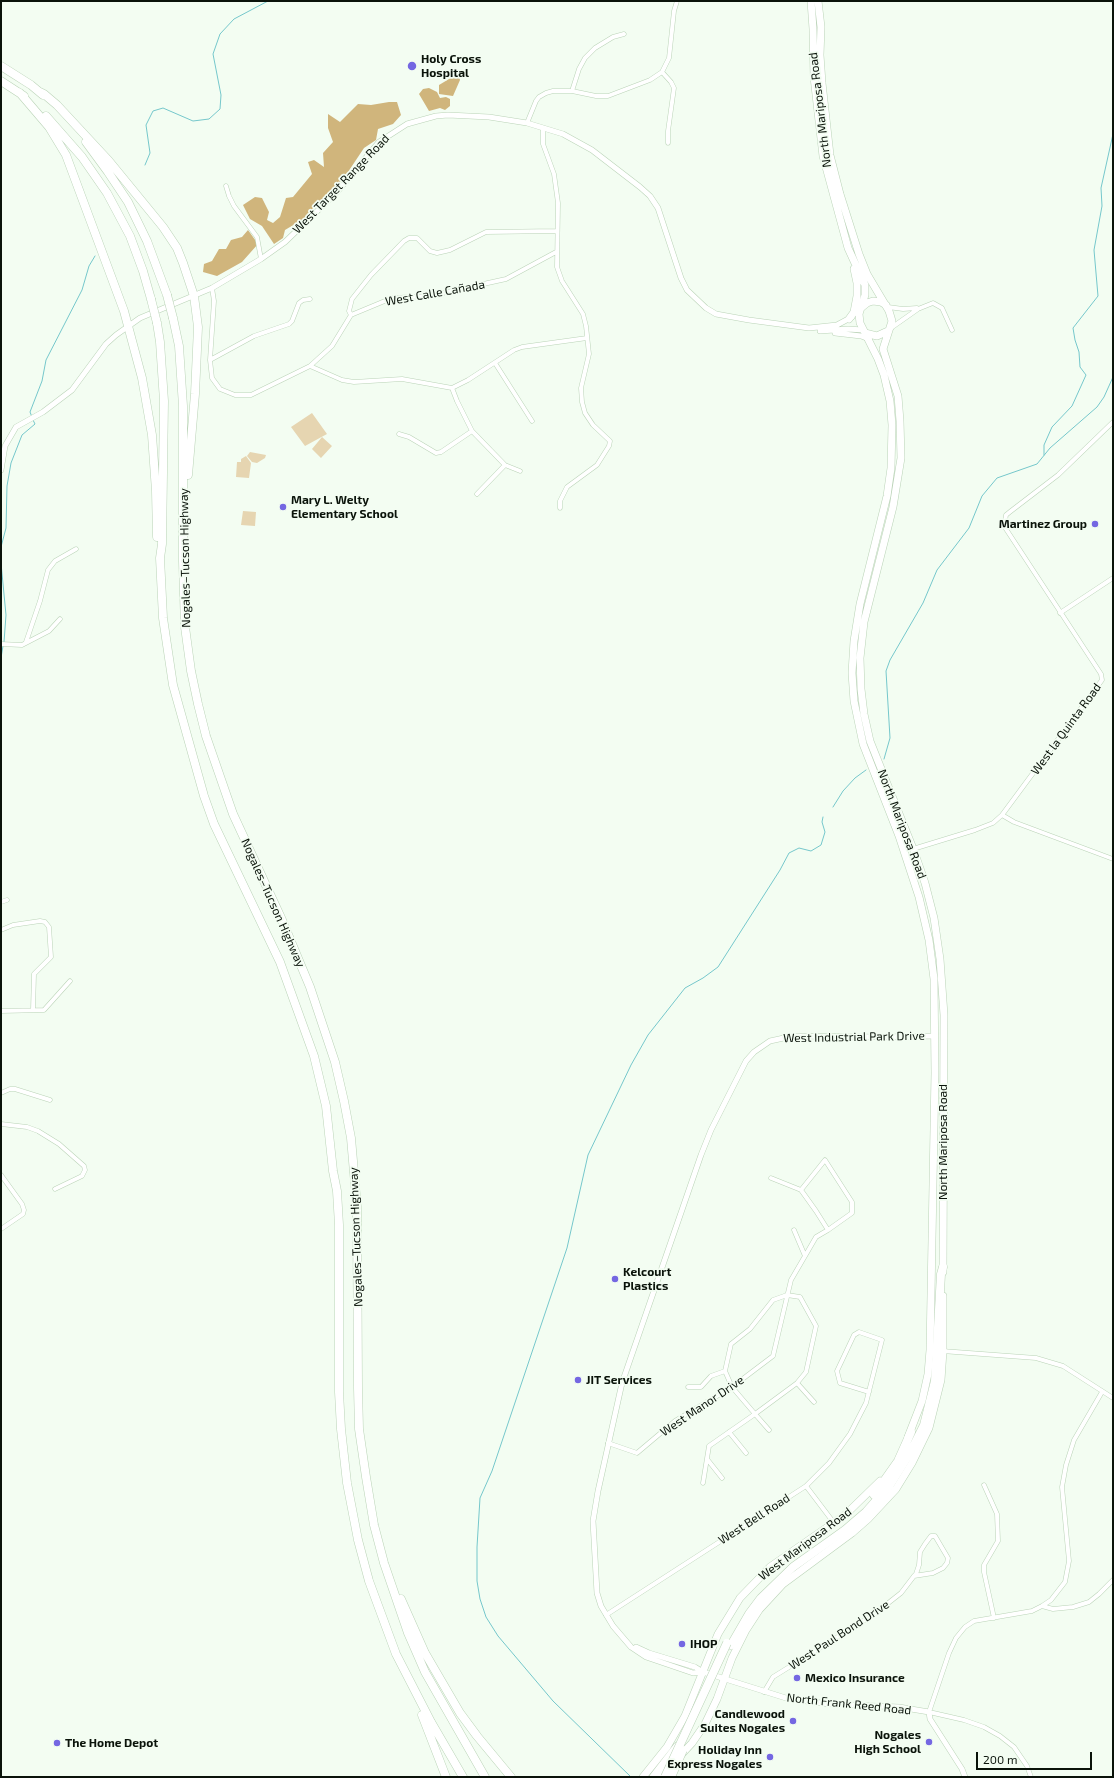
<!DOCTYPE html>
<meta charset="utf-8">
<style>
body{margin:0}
#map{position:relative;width:1114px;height:1778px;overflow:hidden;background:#f3fdf2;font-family:"Exo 2",sans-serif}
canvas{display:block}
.frame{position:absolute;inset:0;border:2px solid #0a130a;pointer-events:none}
.scale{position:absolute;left:976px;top:1752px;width:116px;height:18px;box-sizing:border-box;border:2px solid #0a130a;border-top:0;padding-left:5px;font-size:12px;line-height:14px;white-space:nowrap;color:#0a130a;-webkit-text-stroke:3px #f3fdf2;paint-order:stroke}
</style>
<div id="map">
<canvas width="1114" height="1778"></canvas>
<div class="frame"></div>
<div class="scale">200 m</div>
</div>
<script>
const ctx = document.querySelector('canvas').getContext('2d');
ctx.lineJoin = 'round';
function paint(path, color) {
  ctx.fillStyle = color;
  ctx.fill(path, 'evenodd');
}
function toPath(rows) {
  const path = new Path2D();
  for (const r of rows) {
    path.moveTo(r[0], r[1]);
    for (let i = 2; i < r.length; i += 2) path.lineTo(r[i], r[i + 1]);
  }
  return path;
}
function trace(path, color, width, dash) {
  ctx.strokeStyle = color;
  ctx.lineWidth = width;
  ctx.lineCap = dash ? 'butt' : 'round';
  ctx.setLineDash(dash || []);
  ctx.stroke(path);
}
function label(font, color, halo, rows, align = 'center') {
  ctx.font = font + ' "Exo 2",sans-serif';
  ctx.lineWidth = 3.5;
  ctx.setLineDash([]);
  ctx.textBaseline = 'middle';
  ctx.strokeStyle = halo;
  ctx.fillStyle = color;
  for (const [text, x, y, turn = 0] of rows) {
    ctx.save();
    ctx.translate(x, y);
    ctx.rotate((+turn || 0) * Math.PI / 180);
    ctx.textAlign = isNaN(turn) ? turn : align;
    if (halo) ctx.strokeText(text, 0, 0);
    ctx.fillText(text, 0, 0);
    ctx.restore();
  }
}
paint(toPath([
 [312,413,327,434,305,446,291,427],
 [322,437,332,446,321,458,312,449],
 [250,452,266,455,265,458,257,463,252,462,247,456],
 [246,456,251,463,249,478,236,477,237,462,241,462,241,459],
 [243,511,256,512,255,526,241,525]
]), '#e6d5b1');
paint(toPath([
 [454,76,459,76,460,80,453,96,439,94,439,85],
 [429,88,437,92,440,98,446,97,450,99,450,106,445,110,440,108,429,111,419,94,423,89],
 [389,102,397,102,401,115,393,124,378,129,376,140,364,148,346,175,330,194,314,207,302,224,295,224,285,230,283,238,274,244,262,226,250,219,243,205,255,197,262,198,269,212,267,220,273,223,280,217,286,198,293,197,312,174,308,162,314,160,324,167,323,153,333,142,328,128,328,114,340,122,358,104,371,105],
 [248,230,258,244,242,262,217,276,203,272,204,264,212,261,219,249,226,249,231,240,242,237]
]), '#d0b57c');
trace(toPath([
 [145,165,150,153,146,125,153,111,163,108,193,121,209,119,220,109,221,95,213,54,220,34,234,19,268,1],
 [32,417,30,412,42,381,46,360,82,290,89,266,95,256],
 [1044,455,1044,445,1052,427,1072,406,1086,375,1080,367,1079,352,1075,340,1073,328,1098,296,1094,250,1102,206,1101,188,1113,134],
 [1,547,6,528,7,486,11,463,22,435,35,424,33,420],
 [1,563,6,615,4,642],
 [1,658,3,646],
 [884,759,890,738,886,671,890,660,923,603,937,570,969,528,982,496,997,478,1037,464,1050,448,1097,407,1104,397,1113,377],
 [833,807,843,791,855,778,866,770],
 [631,1777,553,1701,498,1636,486,1617,480,1599,477,1581,477,1547,480,1498,492,1471,567,1248,588,1155,631,1065,648,1035,685,988,703,978,718,967,780,870,789,853,799,848,811,851,821,845,825,832,822,822,823,817]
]), '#75c7cb', 1);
const minor = toPath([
 [662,72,671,82,674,88,668,131,668,143],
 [572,91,579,69,585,58,595,48,613,37,624,34],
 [527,123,536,101,539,97,546,93,553,91,572,91,596,96,608,96,650,80,662,72,669,58,674,11,677,1],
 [543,128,543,144,554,174,558,203,557,267,562,281,583,314,586,326,589,354,581,388,582,402,585,413,593,425,610,441,609,446,597,465,567,487,560,501,560,508],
 [226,186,229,196,234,206,257,237,261,259],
 [212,288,214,301,210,360,212,378,220,389,235,395,251,395,310,366,342,380,354,382,402,379,452,388,468,380,514,350,522,347,587,338],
 [888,307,903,309,917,308],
 [351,315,349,311,352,299,371,275,404,241,409,238,417,238,430,251,437,253,450,250,486,232,557,231],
 [891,328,918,309,933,303,942,308,952,330],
 [210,360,254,336,289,324,292,321,299,303,303,300,310,299],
 [495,363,532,421],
 [310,366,332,346,351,315,392,298,429,296,506,279,556,252],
 [452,388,457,401,472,431,505,465,520,471],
 [399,434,409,437,436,453,441,452,472,431],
 [477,494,505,465],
 [1060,613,1113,578],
 [26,642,40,601,48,570,55,561,76,549],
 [1,644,22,645,49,631,60,619],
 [1002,815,1014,822,1113,859],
 [913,849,975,830,993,823,1002,815,1102,680,1101,674,1006,529,1005,521,1006,515,1011,511,1058,475,1113,422],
 [1,902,7,900],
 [1,930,13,925,40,921,45,922,49,927,51,957,34,974,33,1010],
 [1,1011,44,1010,70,981],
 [1,1093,10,1089,15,1089,50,1100],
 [1,1124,27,1127,38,1131,59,1144,84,1166,85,1170,82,1176,55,1189],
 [1,1175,22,1204,24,1210,23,1214,1,1229],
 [771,1178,801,1190,825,1160,852,1202,852,1213,828,1230,816,1237,805,1256],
 [801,1190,816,1211,828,1230],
 [942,1351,1036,1358,1063,1366,1113,1398],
 [797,1383,814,1402],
 [688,1387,701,1387,711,1376,725,1371],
 [729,1432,746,1453],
 [608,1443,637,1453,675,1421,732,1387,773,1356,791,1280,805,1256,794,1230],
 [707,1459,722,1478],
 [703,1483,709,1446,755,1414,797,1383,806,1372,816,1326,800,1297,787,1295,773,1300,750,1329,731,1344,725,1371,732,1387,755,1414,769,1430],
 [984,1485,997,1514,998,1541,984,1565,984,1572,994,1618],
 [806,1486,834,1523],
 [1042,1606,1053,1609,1073,1607,1089,1602,1099,1594,1113,1580],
 [606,1615,806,1486,829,1463,850,1434,866,1403,882,1340,859,1332,854,1335,837,1371,840,1383,869,1392],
 [764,1692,773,1677,873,1615,901,1593,914,1576,916,1574,919,1565,920,1552,925,1544,931,1536,935,1536,948,1558,947,1563,943,1568,933,1573,914,1576],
 [1031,1777,1027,1766,1014,1747,1000,1736,984,1727,964,1720,929,1712,949,1653,956,1638,965,1627,974,1621,1032,1611,1042,1606,1051,1600,1065,1582,1069,1561,1062,1487,1066,1465,1074,1440,1102,1392]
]);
const tertiary = toPath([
 [820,331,848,329,863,330],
 [835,333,861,336,869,339],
 [1,470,5,446,16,427,43,412,72,390,106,344,116,335,140,318,212,288,261,259,285,242,337,192,379,142,407,124,436,116,448,115,489,117,527,123,563,134,592,150,640,187,650,196,658,208,681,278,687,290,706,308,716,314,749,320,809,328,837,325,852,317],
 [636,1647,649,1653,695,1667,703,1672,789,1699,830,1704,899,1707,929,1712,930,1719,962,1769,965,1777],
 [703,1672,693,1673,646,1657,631,1647,613,1626,601,1606,597,1593,593,1521,598,1491,622,1383,701,1155,711,1130,746,1061,754,1052,770,1041,793,1036,880,1037,935,1036]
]);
const trunk = toPath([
 [811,1,813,29,814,77,823,156,848,248,865,285,865,295,859,314,860,323,878,359,884,375,890,401,892,425,891,468,887,496,860,604,854,641,852,673,854,701,863,744,899,836,919,897,929,940,934,979,935,1073,930,1350,928,1374,922,1401,908,1437],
 [818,1,821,27,820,55,822,83,830,155,840,194,859,254,867,274,889,311,892,321,883,349,898,396,900,421,901,458,893,507,864,622,860,658,861,689,864,714,870,741,914,851,925,883,934,918,940,959,944,1015,943,1272],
 [861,308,867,303,873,301,881,302,886,305],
 [849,319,854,312,857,296,857,283,854,269],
 [865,333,877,336,888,331],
 [680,1756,692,1743,705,1724,717,1699,732,1658,746,1630,759,1610,783,1584,852,1533,868,1519,896,1489,912,1463,929,1428,941,1380,943,1351,943,1296],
 [643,1777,667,1747,685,1716,718,1634,740,1598,770,1567,845,1515,880,1481],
 [653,1777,677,1746],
 [659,1777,669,1767]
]);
const motorway = toPath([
 [1,66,31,85,43,95],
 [1,81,24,96],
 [40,92,44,94,57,105,109,161,163,227,177,248,183,263,194,296,198,327,195,394,188,475],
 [20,93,49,127,66,155,124,311,142,378,152,435,156,491,157,537],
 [46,116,82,157,107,193,130,236,143,271,151,299],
 [86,142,108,172,128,202,147,241,167,295],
 [173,318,179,346,183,406,183,561,185,627,191,671,198,704,206,736,233,814,282,920,310,987,335,1062,344,1101,351,1138,357,1207,358,1388,359,1429,366,1477,374,1525,384,1563,408,1633,425,1672,485,1777],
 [157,323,160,342,164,401,162,544,160,558,163,618,173,685,204,796,214,824,280,962,314,1056,326,1106,333,1171,337,1191,339,1225,339,1392,341,1429,347,1483,358,1540,369,1581,396,1654,431,1722,463,1777],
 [874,1495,898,1461,911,1432],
 [401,1599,425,1653,460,1713,477,1736,511,1777],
 [731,1645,749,1614,761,1598,793,1567,845,1530,866,1512,890,1485,910,1453,924,1425,935,1381,941,1274,943,1267],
 [422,1715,446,1777]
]);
trace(minor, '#bad3b7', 5);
trace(tertiary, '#bad3b7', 6);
trace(trunk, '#bad3b7', 8);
trace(motorway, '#bad3b7', 9);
trace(minor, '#fff', 4);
trace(tertiary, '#fff', 5);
trace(trunk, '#fff', 7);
trace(motorway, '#fff', 8);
const motorwayBridge = toPath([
 [167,295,173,318],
 [151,299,157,323],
 [665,1777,727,1643],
 [671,1777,683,1750]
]);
trace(motorwayBridge, '#bad3b7', 9, []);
trace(motorwayBridge, '#fff', 8);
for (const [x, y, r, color] of [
 [412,66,5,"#7467e2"],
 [283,507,4,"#7467e2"],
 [1095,524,4,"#7467e2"],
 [615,1279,4,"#7467e2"],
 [578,1380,4,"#7467e2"],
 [682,1644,4,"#7467e2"],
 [797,1678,4,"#7467e2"],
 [793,1721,4,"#7467e2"],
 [929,1742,4,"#7467e2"],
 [57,1743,4,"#7467e2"],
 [770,1757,4,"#7467e2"]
]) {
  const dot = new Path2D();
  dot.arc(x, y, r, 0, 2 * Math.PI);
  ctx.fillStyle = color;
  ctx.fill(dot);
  trace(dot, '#f3fdf2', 1.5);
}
label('bold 12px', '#0a130a', '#f3fdf2', [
 ["Holy Cross",421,59],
 ["Hospital",421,73],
 ["Mary L. Welty",291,500],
 ["Elementary School",291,514],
 ["Martinez Group",1087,524,"right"],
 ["Kelcourt",623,1272],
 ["Plastics",623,1286],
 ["JIT Services",586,1380],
 ["IHOP",690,1644],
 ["Mexico Insurance",805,1678],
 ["Candlewood",785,1714,"right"],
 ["Suites Nogales",785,1728,"right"],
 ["Nogales",921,1735,"right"],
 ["High School",921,1749,"right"],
 ["The Home Depot",65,1743],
 ["Holiday Inn",762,1750,"right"],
 ["Express Nogales",762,1764,"right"]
], 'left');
label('12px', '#0a130a', '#f3fdf2', [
 ["North Mariposa Road",820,110,-97],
 ["West Target Range Road",341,184,-46],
 ["West Calle Cañada",435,293,-10],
 ["Nogales–Tucson Highway",185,558,-91],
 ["West la Quinta Road",1066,729,-54],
 ["North Mariposa Road",902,824,69],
 ["Nogales–Tucson Highway",273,903,66],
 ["West Industrial Park Drive",854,1037,-1],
 ["North Mariposa Road",943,1142,-90],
 ["Nogales–Tucson Highway",356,1237,-92],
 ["West Manor Drive",702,1406,-34],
 ["West Bell Road",754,1519,-33],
 ["West Mariposa Road",805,1544,-37],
 ["West Paul Bond Drive",839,1635,-33],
 ["North Frank Reed Road",849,1704,6]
]);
</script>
